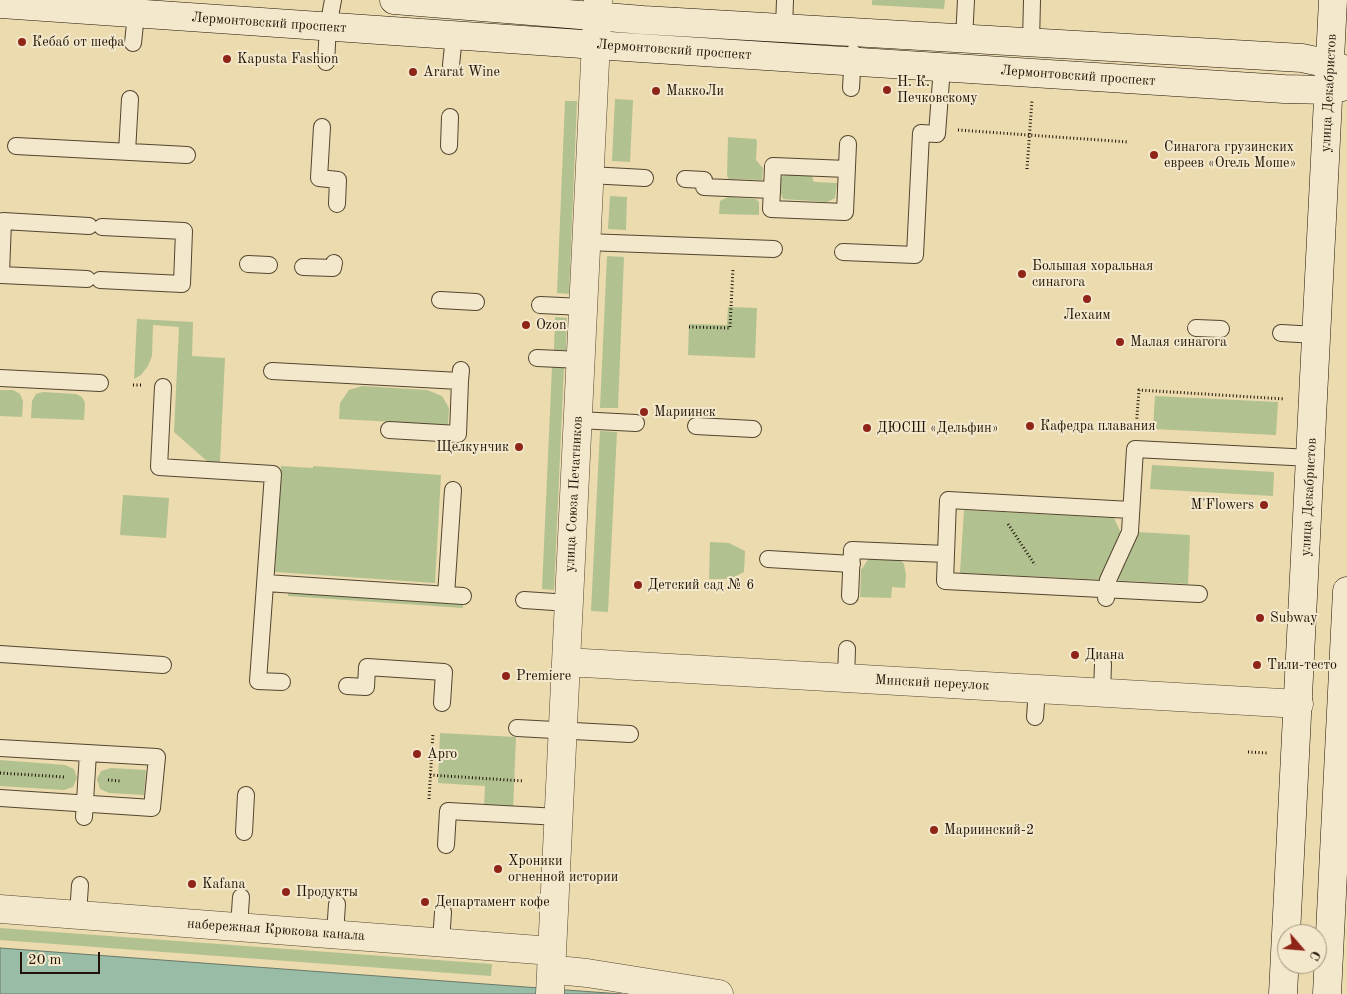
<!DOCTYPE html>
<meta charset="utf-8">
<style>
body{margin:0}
#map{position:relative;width:1347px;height:994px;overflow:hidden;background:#ecdbaf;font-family:"Old Standard TT",serif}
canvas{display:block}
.north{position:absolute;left:1277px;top:924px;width:50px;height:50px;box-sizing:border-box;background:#f3e8cb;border:1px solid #9f937c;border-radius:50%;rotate:117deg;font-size:14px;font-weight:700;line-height:20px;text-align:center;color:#201306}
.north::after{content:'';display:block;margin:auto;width:18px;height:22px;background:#8f2418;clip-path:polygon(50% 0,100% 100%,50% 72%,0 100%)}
.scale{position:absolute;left:20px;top:952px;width:80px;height:22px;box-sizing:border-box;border:2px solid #201306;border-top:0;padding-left:6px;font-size:15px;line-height:18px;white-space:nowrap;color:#201306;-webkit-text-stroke:4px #f3e8cb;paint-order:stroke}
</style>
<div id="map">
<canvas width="1347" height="994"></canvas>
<div class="north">С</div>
<div class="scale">20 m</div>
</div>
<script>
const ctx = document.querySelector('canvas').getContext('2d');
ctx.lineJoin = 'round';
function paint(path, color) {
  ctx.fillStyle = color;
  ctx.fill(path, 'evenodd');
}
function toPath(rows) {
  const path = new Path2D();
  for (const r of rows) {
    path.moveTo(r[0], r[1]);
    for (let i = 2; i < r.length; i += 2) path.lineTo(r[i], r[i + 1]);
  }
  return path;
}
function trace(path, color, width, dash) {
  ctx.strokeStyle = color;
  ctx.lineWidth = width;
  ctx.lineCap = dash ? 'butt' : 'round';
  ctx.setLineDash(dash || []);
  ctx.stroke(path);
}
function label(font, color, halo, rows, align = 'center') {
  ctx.font = font + ' "Old Standard TT",serif';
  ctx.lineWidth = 4;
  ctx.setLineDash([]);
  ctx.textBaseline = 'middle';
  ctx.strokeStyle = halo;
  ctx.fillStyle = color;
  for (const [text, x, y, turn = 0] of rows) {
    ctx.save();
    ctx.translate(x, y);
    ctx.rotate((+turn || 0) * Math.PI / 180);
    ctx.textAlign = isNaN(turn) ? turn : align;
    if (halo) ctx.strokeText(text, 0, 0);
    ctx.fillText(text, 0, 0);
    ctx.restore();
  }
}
paint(toPath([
 [872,0,945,0,944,9,872,5],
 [615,99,633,100,630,162,612,161],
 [565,101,577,101,569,294,557,293],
 [728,137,756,139,757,142,756,160,763,168,762,180,729,179,727,176],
 [789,174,812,175,813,181,816,182,837,183,835,198,827,202,783,199,780,191,780,181,781,177],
 [610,196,627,197,626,230,608,229],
 [728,197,756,199,759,202,759,215,719,214,720,201],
 [607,256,624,257,618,408,600,408],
 [728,307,757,308,755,358,688,355,689,324,727,325],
 [555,317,567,318,566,350,554,350],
 [137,319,193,322,192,356,225,358,220,462,208,462,174,432,179,327,153,325,152,356,148,366,141,375,134,379],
 [552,367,564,368,554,590,542,589],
 [362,386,427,390,442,396,449,408,448,425,339,419,340,403,349,390],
 [0,390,13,390,20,394,23,401,22,417,0,416],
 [43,392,76,394,82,397,85,403,84,420,31,418,32,401,36,394],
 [1155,396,1278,402,1276,435,1153,429],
 [600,431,617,432,608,612,591,611],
 [1152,465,1274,472,1273,496,1150,489],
 [281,466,313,468,313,466,441,475,435,583,275,572],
 [123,495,169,498,166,538,120,535],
 [964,510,1114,518,1120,531,1190,535,1188,584,960,573],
 [710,542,729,543,745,551,744,572,730,579,709,579],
 [869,558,900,560,904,564,906,575,905,588,892,587,891,598,860,597,861,570],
 [288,592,463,604,463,608,288,596],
 [440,733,516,737,513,810,484,808,485,786,438,783],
 [0,760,65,765,74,769,77,778,73,787,64,790,0,786],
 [111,768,146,770,144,795,109,793,100,789,97,779,101,771],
 [0,928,492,964,491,976,0,940]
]), '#b2c190');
const water = toPath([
 [0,948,566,990,622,994,0,994,0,948]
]);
paint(water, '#99bca7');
trace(water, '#697867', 1);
const lane = toPath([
 [784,28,785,0],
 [964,39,966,0],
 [1031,42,1032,0],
 [133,43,136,14],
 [326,62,328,27,333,0],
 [451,65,454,36],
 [851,88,853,53],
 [322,127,319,178,338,180,337,204],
 [16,146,187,155],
 [449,146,450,117],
 [127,152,130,99],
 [589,175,645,178],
 [685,179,704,180,704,187,772,190,773,166,847,169],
 [772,190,771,209,845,212,848,144],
 [586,242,774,249],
 [0,247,2,247,3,221,89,226],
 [2,247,1,275,87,279],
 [843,252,915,255,921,133,937,134,942,67],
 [248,264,269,265],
 [303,267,333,268,334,263],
 [100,280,182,284,184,231,102,227],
 [440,300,476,302],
 [540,305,583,307],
 [1196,328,1221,329],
 [1281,333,1317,335],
 [537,358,581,360],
 [272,371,460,381,461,370],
 [0,378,100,383],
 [163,387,159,467,273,474,258,681,282,682],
 [578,420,636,423],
 [696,426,753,429],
 [389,430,458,434,460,381],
 [946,554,948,500,1131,510],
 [768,559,852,564],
 [266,583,463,596],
 [446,595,453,490],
 [850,596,852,550,946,554,945,581,1199,594],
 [1106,598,1108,580,1130,532,1135,449,1311,458],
 [524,600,569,603],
 [0,654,163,665],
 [846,678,847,649],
 [347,686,366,687,367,667,444,672,442,703],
 [1102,693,1103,664],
 [1035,717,1037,689],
 [517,728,630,734],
 [0,748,157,757,152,808,0,798],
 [84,817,88,753],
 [244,832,246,795],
 [446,845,448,811,559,817],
 [78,915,80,885],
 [239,927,241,897],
 [335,934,337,904],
 [441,942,443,912]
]);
const street = toPath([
 [566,662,1299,704],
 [0,909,552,951],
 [567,971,587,973,719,994],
 [550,994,598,0]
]);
const secondary = toPath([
 [394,0,643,20,1302,58,1330,64,1346,70],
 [0,4,640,48,1284,89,1329,90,1347,86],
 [1283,994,1333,0],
 [1327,994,1347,591]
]);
trace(lane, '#534530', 18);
trace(street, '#534530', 29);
trace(secondary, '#201306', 29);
trace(toPath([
 [958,130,1128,142],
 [1027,169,1032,100],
 [689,327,730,328,733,268],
 [133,385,143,385],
 [1136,429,1139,390,1285,399],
 [1008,524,1035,565],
 [1248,752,1268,753],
 [0,773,64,777],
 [430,775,524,781],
 [108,780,120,781],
 [429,799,433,733]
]), '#201306', 3, [1, 2.5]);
trace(lane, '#f3e8cb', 16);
trace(street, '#f3e8cb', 28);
trace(secondary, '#f3e8cb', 28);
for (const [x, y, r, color] of [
 [22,42,5,"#8f2418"],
 [227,59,5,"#8f2418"],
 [413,72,5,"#8f2418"],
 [887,90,5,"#8f2418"],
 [656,91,5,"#8f2418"],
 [1154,155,5,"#8f2418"],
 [1022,274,5,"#8f2418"],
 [1087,299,5,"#8f2418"],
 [526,325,5,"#8f2418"],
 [1120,342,5,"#8f2418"],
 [644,412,5,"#8f2418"],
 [1030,426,5,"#8f2418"],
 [867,428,5,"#8f2418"],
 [519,447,5,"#8f2418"],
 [1264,505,5,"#8f2418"],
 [638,585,5,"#8f2418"],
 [1260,618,5,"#8f2418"],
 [1075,655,5,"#8f2418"],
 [1257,665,5,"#8f2418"],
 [506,676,5,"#8f2418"],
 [417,754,5,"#8f2418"],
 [934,830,5,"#8f2418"],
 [498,869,5,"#8f2418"],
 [192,884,5,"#8f2418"],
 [286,892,5,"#8f2418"],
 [425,902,5,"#8f2418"]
]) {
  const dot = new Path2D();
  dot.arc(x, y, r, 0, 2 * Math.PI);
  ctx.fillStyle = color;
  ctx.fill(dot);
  trace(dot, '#f3e8cb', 2);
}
label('14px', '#201306', '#f3e8cb', [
 ["Лермонтовский проспект",269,23,4],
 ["Лермонтовский проспект",674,50,4],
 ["Лермонтовский проспект",1078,76,4],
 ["улица Декабристов",1329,93,-87],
 ["улица Союза Печатников",574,494,-87],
 ["улица Декабристов",1309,497,-87],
 ["Минский переулок",932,683,3],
 ["набережная Крюкова канала",276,930,4]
]);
label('14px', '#201306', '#f3e8cb', [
 ["Кебаб от шефа",32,42],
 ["Kapusta Fashion",237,59],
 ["Ararat Wine",423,72],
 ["Н. К.",897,82],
 ["Печковскому",897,98],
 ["МаккоЛи",666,91],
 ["Синагога грузинских",1164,147],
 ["евреев «Огель Моше»",1164,163],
 ["Большая хоральная",1032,266],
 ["синагога",1032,282],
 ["Лехаим",1087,315,"center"],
 ["Ozon",536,325],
 ["Малая синагога",1130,342],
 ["Мариинск",654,412],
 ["Кафедра плавания",1040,426],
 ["ДЮСШ «Дельфин»",877,428],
 ["Щелкунчик",509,447,"right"],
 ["M'Flowers",1254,505,"right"],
 ["Детский сад № 6",648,585],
 ["Subway",1270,618],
 ["Диана",1085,655],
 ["Тили-тесто",1267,665],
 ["Premiere",516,676],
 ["Арго",427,754],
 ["Мариинский-2",944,830],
 ["Хроники",508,861],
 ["огненной истории",508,877],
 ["Kafana",202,884],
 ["Продукты",296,892],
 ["Департамент кофе",435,902]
], 'left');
</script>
